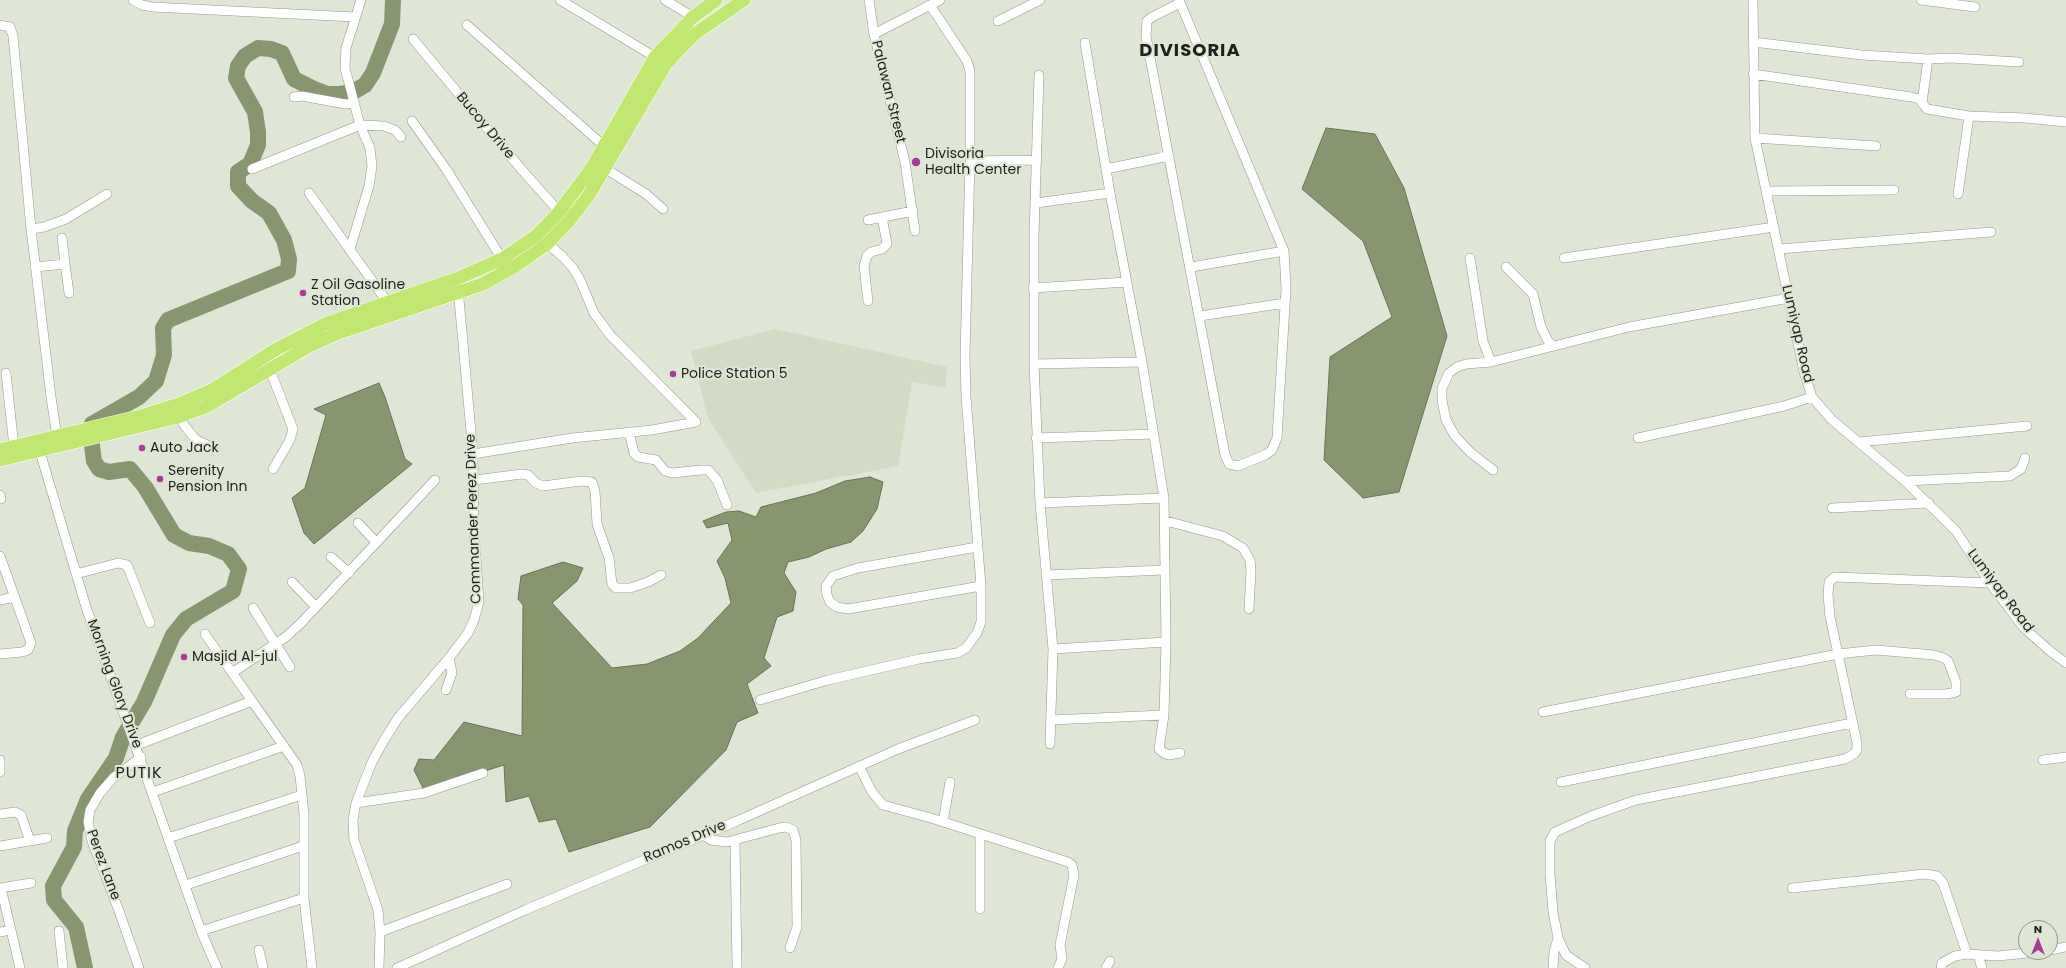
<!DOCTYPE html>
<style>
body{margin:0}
#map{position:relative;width:2066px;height:968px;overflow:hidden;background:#e0e6d5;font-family:Poppins,sans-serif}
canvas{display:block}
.north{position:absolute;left:2018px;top:920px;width:40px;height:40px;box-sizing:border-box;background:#e0e6d5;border:1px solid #93988b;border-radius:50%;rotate:0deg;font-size:11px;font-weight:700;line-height:16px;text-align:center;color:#1f221b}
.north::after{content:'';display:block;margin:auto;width:14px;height:18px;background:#a93a98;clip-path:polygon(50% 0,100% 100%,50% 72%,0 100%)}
</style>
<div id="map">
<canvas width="2066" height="968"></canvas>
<div class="north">N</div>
</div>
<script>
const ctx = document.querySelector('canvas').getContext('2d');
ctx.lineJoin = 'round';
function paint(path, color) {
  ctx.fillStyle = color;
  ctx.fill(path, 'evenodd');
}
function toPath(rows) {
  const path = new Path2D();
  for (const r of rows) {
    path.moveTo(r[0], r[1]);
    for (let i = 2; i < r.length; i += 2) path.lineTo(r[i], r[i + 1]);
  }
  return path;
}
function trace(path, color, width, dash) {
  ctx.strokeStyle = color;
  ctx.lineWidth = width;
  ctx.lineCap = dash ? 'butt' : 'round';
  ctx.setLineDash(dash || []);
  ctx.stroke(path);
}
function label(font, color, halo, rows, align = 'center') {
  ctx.font = font + ' Poppins,sans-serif';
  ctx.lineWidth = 4;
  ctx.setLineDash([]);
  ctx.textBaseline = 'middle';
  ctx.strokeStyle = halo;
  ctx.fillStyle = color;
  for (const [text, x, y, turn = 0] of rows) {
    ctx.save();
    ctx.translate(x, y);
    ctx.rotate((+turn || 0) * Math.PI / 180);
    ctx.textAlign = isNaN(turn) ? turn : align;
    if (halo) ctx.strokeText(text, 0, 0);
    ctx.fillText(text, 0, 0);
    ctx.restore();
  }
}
paint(toPath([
 [775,329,947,367,945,388,912,382,898,466,756,493,708,418,691,351]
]), '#d2dbc3');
const water = toPath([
 [1326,128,1375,134,1404,188,1447,336,1399,492,1363,498,1324,460,1330,357,1392,317,1363,241,1302,189,1326,128],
 [379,383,385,397,405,459,412,464,314,544,304,533,292,498,305,488,326,415,314,409,379,383],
 [870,477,883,482,877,509,863,531,851,542,826,549,809,557,788,562,784,573,796,592,793,611,777,617,764,658,771,666,747,684,758,713,737,722,726,750,650,827,569,852,556,819,539,822,529,796,506,802,504,765,424,790,414,770,419,759,434,760,464,722,522,736,523,605,518,599,521,576,563,562,583,568,577,581,552,603,612,668,647,664,680,651,698,638,731,603,725,578,717,561,732,540,728,523,707,528,703,521,726,512,739,511,756,517,761,507,816,493,845,481,870,477]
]);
paint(water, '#889670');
trace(water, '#687356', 1);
trace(toPath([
 [85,968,76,927,54,900,53,886,74,847,75,831,88,799,116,758,123,737,144,702,173,635,186,619,233,591,239,569,228,554,209,546,189,543,174,535,145,487,130,469,109,472,99,469,94,461,92,446,92,424,139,397,156,381,164,355,163,328,168,320,288,271,289,259,284,240,269,213,252,201,238,186,238,172,250,164,258,145,258,132,255,112,236,78,238,66,245,56,258,48,271,49,282,53,294,79,314,89,327,94,340,94,353,92,365,85,373,73,392,24,393,0]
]), '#889670', 16);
const minor = toPath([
 [133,0,142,5,152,7,355,17],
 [560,0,655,57],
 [665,0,693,17],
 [869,0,874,34,905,162,915,231],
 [1179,0,1284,251,1286,289,1277,438,1272,450,1267,454,1238,466,1229,464,1225,455,1146,36,1147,21,1152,17,1180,3],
 [1753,0,1755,138,1804,372,1812,397,1832,420,1905,481,1956,531,1990,583,2024,628,2050,651,2066,663],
 [1921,0,1975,7],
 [930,5,967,61,970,71,970,161],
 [998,21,1040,0],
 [0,25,10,27,13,36,31,229,51,397,57,437],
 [467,25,604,146],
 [874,34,940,0],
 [413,39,522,170,563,216],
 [1753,42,1862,55,1928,59,1951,58,2019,62],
 [1753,74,1911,97,1919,99,1927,109,1969,116,2025,118,2066,122],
 [1039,75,1034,235,1034,364,1040,503,1053,649,1050,744],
 [294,97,302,96,345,104,354,103],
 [1922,103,1928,59],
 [412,121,446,169,502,259],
 [1755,138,1876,146],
 [252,169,360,125,384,126,395,130,401,137],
 [606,169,646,194,663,209],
 [1106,169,1169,156],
 [1767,191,1894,190],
 [309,193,391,307],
 [1958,194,1969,116],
 [1036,203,1110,193],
 [868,220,913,211],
 [31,229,44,227,66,219,107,194],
 [62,238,65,264],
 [543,240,563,257,573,268,580,280,594,313,610,335,696,422],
 [350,249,369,186,372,166,370,148,360,125,345,68,346,48,361,0],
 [1779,249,1991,232],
 [1470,258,1483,341,1491,362,1629,327,1789,298],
 [1564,258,1774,227],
 [35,267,65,264,69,293],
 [1191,267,1284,251],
 [1506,267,1533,294,1541,327,1548,341,1553,346],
 [1033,288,1127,282],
 [868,301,864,266,867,256,871,252,882,249,887,244,882,217],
 [1200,316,1285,303],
 [1491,362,1466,364,1457,367,1449,373,1442,388,1442,400,1446,420,1455,436,1470,452,1493,470],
 [1034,364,1142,362],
 [270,370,293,429,290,440,273,469],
 [6,373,14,447],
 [178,417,195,439,207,445],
 [629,432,634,453,638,457,656,460,665,471,672,473,701,470,708,470,711,473,717,480,727,505],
 [1036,438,1154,434],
 [1638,438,1784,406,1812,397],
 [1859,442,2027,426],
 [38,445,86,607,201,931,217,968],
 [473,454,572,438,652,430,696,422],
 [475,480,522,474,528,475,536,483,543,486,581,481,592,482,595,491,597,524,609,558,612,584,616,588,630,588,648,582,661,575],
 [1905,481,2010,476,2021,469,2025,458],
 [0,495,1,499],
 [1040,503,1164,498],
 [1832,508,1929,503],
 [1166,521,1223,536,1243,548,1250,560,1251,571,1249,609],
 [358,523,376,542],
 [977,547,858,568,833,576,826,586,827,595,830,602,837,607,848,609,981,586],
 [0,556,31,643,28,650,22,652,0,654],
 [331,557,349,573],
 [76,574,118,563,127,565,150,623],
 [1046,575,1165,570],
 [292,582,316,607],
 [0,600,15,597],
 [253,608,290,667],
 [205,634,252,701],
 [1053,649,1166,642],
 [232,673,287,636,301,623,435,480],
 [446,690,452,673,449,658],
 [760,700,828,680,919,659,957,653,966,648,977,633,981,622,981,586,966,397,965,356,970,161,1037,160],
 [1543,712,1838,654,1830,617,1828,595,1829,582,1835,577,1990,583],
 [1164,715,1159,749,1164,753,1169,755,1180,753],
 [1051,720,1164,715,1166,642,1164,498,1142,362,1110,193,1085,43],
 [137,745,252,701,297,765,300,776,304,814,304,898,312,968],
 [0,760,0,772],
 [2043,760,2066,757],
 [859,766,872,792,883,805,931,818,1068,862,1072,865,1074,875,1060,945,1062,959,1058,968],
 [1561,782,1852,723],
 [153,792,284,746],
 [356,803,424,793,483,773],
 [0,814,15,812,21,815,30,841],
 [943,822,950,782],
 [703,835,711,840,727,842,779,828,786,827,793,830,796,840,797,927,790,948],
 [168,838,302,795],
 [735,841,737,968],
 [0,846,47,838],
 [186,885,303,846],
 [0,888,31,883],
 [1,888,20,968],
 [1792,888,1925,874,1937,876,1943,883,1967,954],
 [980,909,980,835],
 [59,931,63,968],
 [201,931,304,898],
 [0,932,10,930],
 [380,932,507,884],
 [259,950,263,968],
 [2050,950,2066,947],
 [1978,955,1982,968],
 [139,968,119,911,92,841,88,822,90,810,100,793,114,777,141,757],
 [379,968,380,932,378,910,354,840,353,820,356,803,372,762,383,742,398,718,449,658,468,633,474,620,479,602,474,529,473,454,458,288],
 [397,968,525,910,737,821,898,749,975,720],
 [1106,968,1110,961],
 [1553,968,1554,952,1558,938],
 [1585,968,1566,955,1558,938,1553,912,1550,874,1550,841,1555,832,1591,816,1636,800,1845,759,1854,754,1857,750,1857,743,1838,654,1876,650,1934,655,1944,658,1948,661,1956,682,1956,692,1946,694,1910,694],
 [1941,968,1942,963,1955,956,1967,954,1998,956,2037,952]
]);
const highway = toPath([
 [0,450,141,416,179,404,212,390,275,350,325,324,456,279,502,259,537,235,559,212,591,169,655,57,693,17,716,0],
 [0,460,178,417,206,407,311,345,338,333,483,284,517,265,547,244,569,221,589,195,666,64,679,50,696,33,744,0]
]);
trace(minor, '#93998a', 10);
trace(highway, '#fff', 14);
trace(minor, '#fff', 9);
trace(highway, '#c0e76f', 13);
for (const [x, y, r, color] of [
 [916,162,5,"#a93a98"],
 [303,293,4,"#a93a98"],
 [673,374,4,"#a93a98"],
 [142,448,4,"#a93a98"],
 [160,479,4,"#a93a98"],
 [184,657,4,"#a93a98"]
]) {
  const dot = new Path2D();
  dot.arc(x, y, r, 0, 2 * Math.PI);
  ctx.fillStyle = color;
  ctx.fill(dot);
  trace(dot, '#e0e6d5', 1.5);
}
label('14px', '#1f221b', '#e0e6d5', [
 ["Palawan Street",888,92,76],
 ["Bucoy Drive",485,126,50],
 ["Lumiyap Road",1797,334,77],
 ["Commander Perez Drive",474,519,-92],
 ["Lumiyap Road",2000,591,53],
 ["Morning Glory Drive",114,684,70],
 ["Ramos Drive",685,842,-23],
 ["Perez Lane",103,865,70]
]);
label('14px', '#1f221b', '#e0e6d5', [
 ["Divisoria",925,154],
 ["Health Center",925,170],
 ["Z Oil Gasoline",311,285],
 ["Station",311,301],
 ["Police Station 5",681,374],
 ["Auto Jack",150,448],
 ["Serenity",168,471],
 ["Pension Inn",168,487],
 ["Masjid Al-jul",192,657]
], 'left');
ctx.letterSpacing = '1px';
label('16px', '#1f221b', '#e0e6d5', [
 ["PUTIK",139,774]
]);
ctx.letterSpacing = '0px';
ctx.letterSpacing = '1px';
label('bold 18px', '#1f221b', '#e0e6d5', [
 ["DIVISORIA",1190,51]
]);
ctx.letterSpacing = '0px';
</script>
